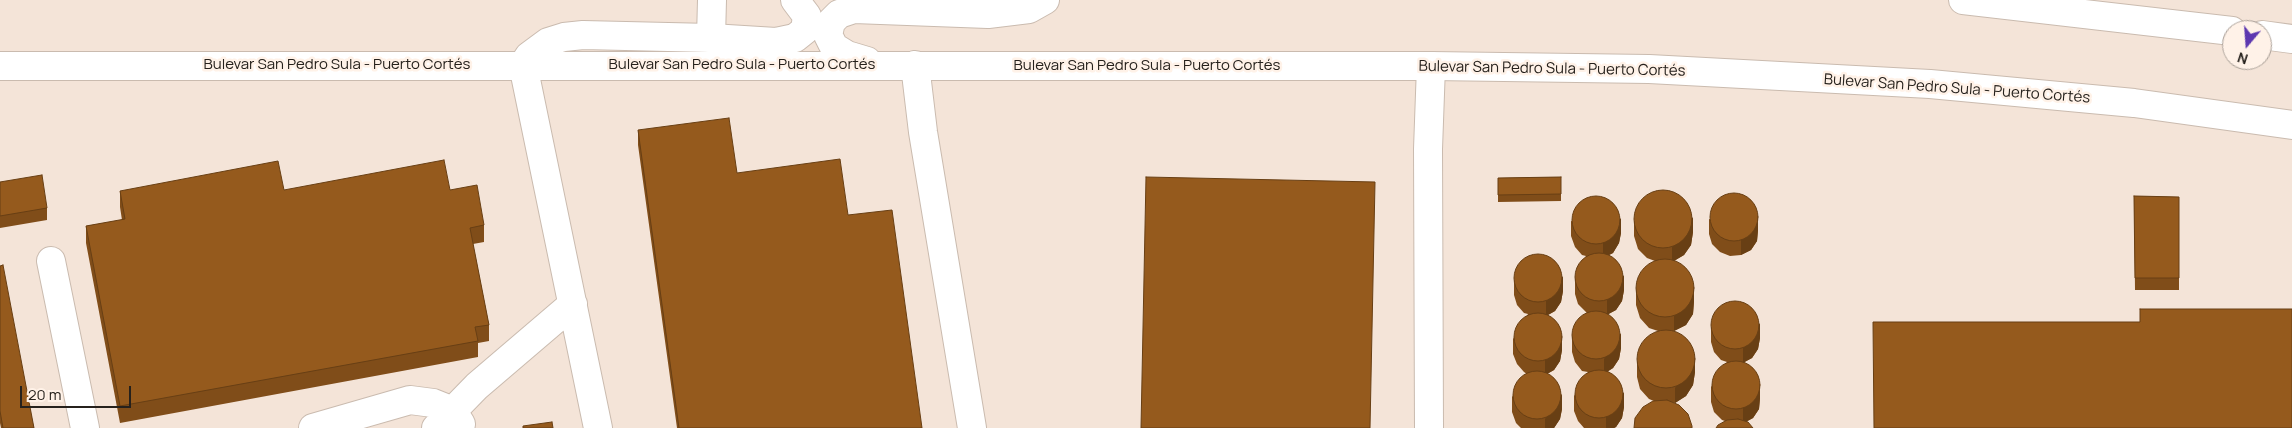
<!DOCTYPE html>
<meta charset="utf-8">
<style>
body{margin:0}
#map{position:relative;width:2292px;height:428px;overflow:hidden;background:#f4e4d8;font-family:Manrope,sans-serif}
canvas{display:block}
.north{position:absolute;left:2222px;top:20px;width:50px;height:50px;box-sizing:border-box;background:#fff2e8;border:1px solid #a89e96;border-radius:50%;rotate:198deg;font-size:14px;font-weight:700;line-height:20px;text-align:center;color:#26211c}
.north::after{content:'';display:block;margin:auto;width:18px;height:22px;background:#5d38b0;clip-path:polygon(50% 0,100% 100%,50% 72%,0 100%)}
.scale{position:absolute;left:20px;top:386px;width:111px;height:22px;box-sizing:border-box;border:2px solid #26211c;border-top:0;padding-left:6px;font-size:15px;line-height:18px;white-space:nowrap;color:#26211c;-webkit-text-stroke:4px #fff2e8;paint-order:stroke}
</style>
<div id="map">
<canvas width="2292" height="428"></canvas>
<div class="north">N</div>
<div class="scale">20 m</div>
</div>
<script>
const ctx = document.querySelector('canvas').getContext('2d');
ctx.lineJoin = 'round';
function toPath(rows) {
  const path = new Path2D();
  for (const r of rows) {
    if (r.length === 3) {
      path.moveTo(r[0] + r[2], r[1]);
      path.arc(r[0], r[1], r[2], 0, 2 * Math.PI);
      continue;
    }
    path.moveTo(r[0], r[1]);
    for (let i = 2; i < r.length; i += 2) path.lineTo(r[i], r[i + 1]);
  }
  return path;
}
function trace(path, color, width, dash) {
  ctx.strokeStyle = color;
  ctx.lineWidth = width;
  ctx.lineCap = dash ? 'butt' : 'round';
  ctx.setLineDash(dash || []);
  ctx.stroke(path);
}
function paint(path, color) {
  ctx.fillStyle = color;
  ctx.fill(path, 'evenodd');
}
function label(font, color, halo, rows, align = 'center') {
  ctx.font = font + ' Manrope,sans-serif';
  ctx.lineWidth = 5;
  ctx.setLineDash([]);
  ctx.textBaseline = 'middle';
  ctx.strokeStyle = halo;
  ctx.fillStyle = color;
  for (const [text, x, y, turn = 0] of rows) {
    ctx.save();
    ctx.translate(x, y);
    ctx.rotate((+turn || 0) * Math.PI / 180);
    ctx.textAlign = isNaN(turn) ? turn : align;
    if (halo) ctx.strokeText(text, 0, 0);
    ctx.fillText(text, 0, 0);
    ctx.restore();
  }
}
const minor = toPath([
 [711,38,712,0],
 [523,65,598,428],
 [915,65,923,132,972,428],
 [51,261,85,428],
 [313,428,410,400,433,403,453,411,461,424],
 [436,428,477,386,573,304],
 [1429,428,1428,149,1431,66]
]);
const highway = toPath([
 [1963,0,2232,31],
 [2262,35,2292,39],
 [867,61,847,55,834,47,828,35,831,22,839,14,854,9,988,14,1029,9,1045,0],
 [523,65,529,56,548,42,564,37,583,35,711,38,776,42,795,38,805,30,807,16,795,0],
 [0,66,1431,66,1649,69,1930,84,2134,103,2292,125]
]);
trace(minor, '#cabbaf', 30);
trace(highway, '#cabbaf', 30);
trace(minor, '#fff', 28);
trace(highway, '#fff', 28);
paint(toPath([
 [638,130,737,173,848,215,922,428,677,428,638,145],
 [1561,177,1561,201,1498,202,1498,178],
 [0,182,47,208,47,220,0,228],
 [284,190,450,190,484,225,484,242,473,244,489,325,489,341,478,343,478,357,120,423,86,243,86,226,122,220,120,207,120,191],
 [2134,196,2179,197,2179,290,2135,290],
 [1709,219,1758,230,1757,241,1751,250,1741,255,1730,256,1720,252,1712,244,1709,234],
 [1571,221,1621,233,1619,243,1613,253,1609,255,1624,290,1622,301,1616,310,1608,314,1621,348,1619,359,1613,368,1608,371,1624,407,1622,418,1616,427,1614,428,1584,428,1578,421,1574,411,1574,396,1588,372,1582,371,1575,362,1572,352,1572,337,1587,313,1578,304,1575,294,1575,279,1586,256,1582,255,1575,247,1571,236],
 [1634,221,1693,232,1691,245,1684,255,1674,261,1694,301,1693,314,1686,325,1674,331,1672,331,1695,372,1693,385,1686,396,1675,403,1654,401,1649,399,1640,389,1637,377,1637,362,1658,331,1649,328,1640,318,1636,305,1636,290,1655,261,1647,258,1638,249,1634,236],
 [0,266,34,428,1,428,0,423],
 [1514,280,1563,291,1561,302,1555,311,1548,315,1562,350,1560,361,1554,370,1547,374,1562,409,1560,419,1554,428,1521,428,1516,423,1512,412,1512,397,1527,374,1524,372,1517,364,1513,354,1513,339,1528,314,1524,313,1517,305,1514,295],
 [1711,327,1760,338,1758,349,1752,358,1744,362,1760,398,1759,409,1753,418,1746,422,1725,421,1722,420,1714,412,1711,402,1711,387,1727,362,1721,360,1714,352,1711,342]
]), '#804d19');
paint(toPath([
 [1758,215,1758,230,1757,241,1751,250,1741,255,1741,240],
 [1693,217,1693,232,1691,245,1684,255,1672,262,1672,247],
 [1621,218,1621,233,1619,243,1613,253,1603,258,1603,243],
 [1624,275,1624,290,1622,301,1616,310,1607,315,1607,300],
 [1563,276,1563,291,1561,302,1555,311,1546,316,1546,301],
 [1694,286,1694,301,1693,314,1686,325,1674,331,1674,316],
 [1760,323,1760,338,1758,349,1752,358,1743,363,1743,348],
 [1621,333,1621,348,1619,359,1613,368,1604,374,1604,359],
 [1562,335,1562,350,1560,361,1554,370,1545,375,1545,360],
 [1695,357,1695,372,1693,385,1686,396,1675,403,1675,388],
 [1760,383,1760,398,1759,409,1753,418,1743,423,1743,408],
 [1624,392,1624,407,1622,418,1616,427,1614,428,1606,428,1606,417],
 [1562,394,1562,409,1560,419,1554,428,1545,428,1545,419]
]), '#683f14');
const building = toPath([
 [729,118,737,173,840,159,848,215,892,210,922,428,679,428,638,130,729,118],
 [444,160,450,190,477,185,484,225,470,228,489,325,475,327,478,341,120,406,86,226,125,219,120,191,278,161,284,190,444,160],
 [42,175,47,208,0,216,0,182,42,175],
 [1146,177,1375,182,1370,428,1141,428,1146,177],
 [1561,177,1561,194,1498,195,1498,178,1561,177],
 [1663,219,29],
 [1734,217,24],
 [1596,220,24],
 [2134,196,2179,197,2179,278,2135,278,2134,196],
 [1599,277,24],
 [1538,278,24],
 [1665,288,29],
 [3,265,34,428,3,428,0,411,0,266,3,265],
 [1735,325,24],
 [2140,309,2292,309,2292,428,1874,428,1873,322,2140,322,2140,309],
 [1596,335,24],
 [1538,337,24],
 [1666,359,29],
 [1736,385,24],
 [1599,394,24],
 [1537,395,24],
 [1667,400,1679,405,1688,414,1692,426,1692,428,1634,428,1635,418,1643,407,1653,401,1667,400],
 [1738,419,1748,422,1753,428,1716,428,1718,425,1727,420,1738,419],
 [552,422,553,428,523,428,523,426,552,422]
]);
paint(building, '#955a1d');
trace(building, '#683f14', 1);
label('15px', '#26211c', '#fff2e8', [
 ["Bulevar San Pedro Sula - Puerto Cortés",337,65],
 ["Bulevar San Pedro Sula - Puerto Cortés",742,65],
 ["Bulevar San Pedro Sula - Puerto Cortés",1147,66],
 ["Bulevar San Pedro Sula - Puerto Cortés",1552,69,1],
 ["Bulevar San Pedro Sula - Puerto Cortés",1957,89,4]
]);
</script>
